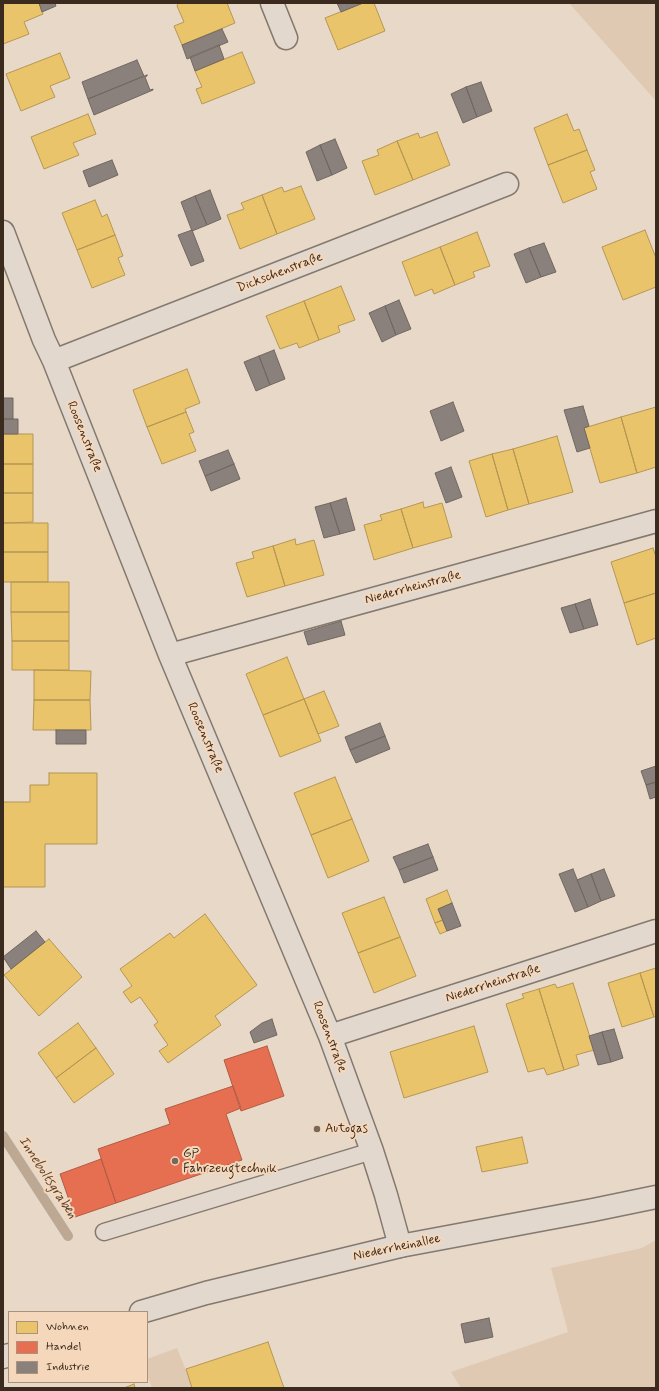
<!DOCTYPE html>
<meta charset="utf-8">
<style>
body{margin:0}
#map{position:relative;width:659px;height:1391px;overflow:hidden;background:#e8d8c8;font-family:Mynerve,sans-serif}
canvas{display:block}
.frame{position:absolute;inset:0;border:4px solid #3b2a1e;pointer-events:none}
.legend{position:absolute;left:8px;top:1311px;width:140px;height:72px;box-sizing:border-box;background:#f5d8bb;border:1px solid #ab927c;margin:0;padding:5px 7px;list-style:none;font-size:12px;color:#3b2a1e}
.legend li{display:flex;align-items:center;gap:8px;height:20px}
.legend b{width:20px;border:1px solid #ab927c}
</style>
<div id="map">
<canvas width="659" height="1391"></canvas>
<div class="frame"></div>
<ul class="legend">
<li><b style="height:11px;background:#e9c46a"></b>Wohnen</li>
<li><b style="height:11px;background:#e76f51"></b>Handel</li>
<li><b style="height:11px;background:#8a817c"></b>Industrie</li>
</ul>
</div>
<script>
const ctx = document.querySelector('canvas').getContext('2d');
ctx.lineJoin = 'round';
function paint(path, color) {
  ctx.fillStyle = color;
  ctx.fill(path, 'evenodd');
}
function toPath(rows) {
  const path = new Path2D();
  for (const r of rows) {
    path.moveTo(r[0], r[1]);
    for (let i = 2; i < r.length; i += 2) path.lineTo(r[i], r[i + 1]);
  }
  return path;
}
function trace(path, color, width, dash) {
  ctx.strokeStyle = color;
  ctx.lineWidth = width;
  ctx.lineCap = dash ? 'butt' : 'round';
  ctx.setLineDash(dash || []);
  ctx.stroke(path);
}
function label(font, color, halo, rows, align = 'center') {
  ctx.font = font + ' Mynerve,sans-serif';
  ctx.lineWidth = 4;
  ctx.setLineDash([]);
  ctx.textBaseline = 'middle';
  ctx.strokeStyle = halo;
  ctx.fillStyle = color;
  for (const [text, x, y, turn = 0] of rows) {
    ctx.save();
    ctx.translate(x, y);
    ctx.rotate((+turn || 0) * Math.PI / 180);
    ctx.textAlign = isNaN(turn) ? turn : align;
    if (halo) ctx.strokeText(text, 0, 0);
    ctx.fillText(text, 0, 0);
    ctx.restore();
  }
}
paint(toPath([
 [569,3,656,3,656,101],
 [656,1240,656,1388,461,1388,451,1372,568,1332,551,1268,642,1248],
 [177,1348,193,1388,152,1388,147,1375,147,1359]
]), '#dfc9b3');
const homes = toPath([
 [3,3,39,3,43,14,24,22,29,34,3,44,3,3],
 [178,3,227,3,235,23,182,45,174,26,184,22,177,6,178,3],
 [363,3,374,3,385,31,338,50,325,18,363,3],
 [242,52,255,83,202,104,196,89,202,87,195,71,242,52],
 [60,53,70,78,50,86,55,97,21,111,6,74,60,53],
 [88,114,96,134,73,143,79,155,44,169,31,137,88,114],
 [567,114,574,131,579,129,587,150,548,165,534,128,567,114],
 [437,132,450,165,413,180,397,141,418,133,420,138,437,132],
 [397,141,413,180,375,195,362,161,379,155,377,150,397,141],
 [587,150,595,170,590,172,597,189,563,203,548,165,587,150],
 [301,186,315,219,277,234,262,195,282,187,284,192,301,186],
 [262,195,277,234,240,249,227,215,244,209,241,203,262,195],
 [95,200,102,217,107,214,115,235,77,250,62,213,95,200],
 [645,230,656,258,656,287,623,300,602,247,645,230],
 [477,232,490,266,473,272,475,277,455,285,440,247,477,232],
 [115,235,123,256,118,258,125,275,92,288,77,250,115,235],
 [440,247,455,285,434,294,432,289,415,296,402,262,440,247],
 [341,286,355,320,338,326,340,332,319,340,304,301,341,286],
 [304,301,319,340,299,348,297,343,280,349,266,316,304,301],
 [187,369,200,403,185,409,186,412,147,427,133,390,187,369],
 [656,407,656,467,637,473,621,417,656,407],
 [186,412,194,432,189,434,196,451,162,464,147,427,186,412],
 [621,417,637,473,600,483,584,428,621,417],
 [3,434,33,434,33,464,3,464,3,434],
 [557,436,573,492,529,504,513,449,557,436],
 [513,449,529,504,508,510,492,454,513,449],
 [492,454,508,510,486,517,469,461,492,454],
 [3,464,33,464,33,493,3,493,3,464],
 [3,493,33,493,33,522,3,523,3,493],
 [423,502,424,508,442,503,452,537,413,548,401,509,423,502],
 [401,509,413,548,374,560,364,525,382,520,380,515,401,509],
 [3,523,48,523,48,552,3,552,3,523],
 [295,539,296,545,314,540,324,575,285,586,273,546,295,539],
 [273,546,285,586,247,597,236,563,254,558,252,552,273,546],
 [653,548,656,557,656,593,624,603,611,562,653,548],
 [3,552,48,552,48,582,3,582,3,552],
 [11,582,69,582,69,612,11,612,11,582],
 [656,593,656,638,637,645,624,603,656,593],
 [11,612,69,612,69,641,12,641,11,612],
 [12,641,69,641,69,670,12,670,12,641],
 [287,657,304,699,263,715,246,674,287,657],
 [34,670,91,671,90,700,34,700,34,670],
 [324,691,339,726,318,734,304,699,324,691],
 [304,699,321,741,280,757,263,715,304,699],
 [34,700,90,700,91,730,33,730,34,700],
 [49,773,97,773,97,844,45,844,45,887,3,887,3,802,30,802,30,785,49,785,49,773],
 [335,777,352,819,311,835,294,793,335,777],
 [352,819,369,861,328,878,311,835,352,819],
 [447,890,452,903,438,909,443,920,435,923,426,899,447,890],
 [384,897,400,937,358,953,342,913,384,897],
 [205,914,257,985,215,1016,221,1025,168,1063,159,1051,168,1045,154,1025,158,1022,140,997,131,1003,123,992,132,986,120,969,170,933,174,938,205,914],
 [443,920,447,931,440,934,435,923,443,920],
 [400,937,416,976,374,993,358,953,400,937],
 [49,939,82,977,39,1016,4,975,49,939],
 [656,968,656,1016,654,1017,640,973,656,968],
 [640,973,654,1017,622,1027,608,983,640,973],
 [573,983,594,1050,576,1055,579,1065,564,1070,539,989,555,984,557,988,573,983],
 [539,989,564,1070,547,1075,544,1068,528,1072,506,1004,524,998,522,994,539,989],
 [78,1023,96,1048,56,1078,38,1053,78,1023],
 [474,1026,488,1072,404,1098,390,1052,474,1026],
 [96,1048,114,1074,74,1103,56,1078,96,1048],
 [522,1137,528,1163,482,1172,476,1147,522,1137],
 [268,1342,284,1388,192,1388,186,1369,268,1342],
 [134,1384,135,1388,124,1388,134,1384]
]);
paint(homes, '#e9c46a');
trace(homes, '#b59653', 1);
const shops = toPath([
 [267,1046,284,1096,241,1111,224,1060,267,1046],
 [233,1086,241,1108,226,1114,242,1160,116,1203,98,1149,170,1124,165,1109,233,1086],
 [101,1159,116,1203,75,1217,60,1174,101,1159]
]);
paint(shops, '#e76f51');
trace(shops, '#b35a42', 1);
const industry = toPath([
 [39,3,55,3,56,6,42,12,39,3],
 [337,3,363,3,341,12,337,3],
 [222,29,228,42,187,59,182,45,222,29],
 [219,45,224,59,195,71,190,57,219,45],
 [137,60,144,76,88,99,82,82,137,60],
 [147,75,147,76,145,77,150,90,153,89,153,90,94,115,88,99,147,75],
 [481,82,492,111,477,117,466,87,481,82],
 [466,87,477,117,463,123,451,94,466,87],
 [335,139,347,168,332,175,320,145,335,139],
 [320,145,332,175,317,181,306,152,320,145],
 [112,160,118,175,89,187,83,171,112,160],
 [210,190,221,219,207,225,195,196,210,190],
 [195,196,207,225,192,231,181,202,195,196],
 [192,230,204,261,191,266,178,235,192,230],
 [544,243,556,272,541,277,529,248,544,243],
 [529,248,541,277,526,283,514,254,529,248],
 [399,300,411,329,396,335,385,306,399,300],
 [385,306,396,335,382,342,369,313,385,306],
 [274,350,285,379,270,385,259,356,274,350],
 [259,356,270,385,256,391,244,362,259,356],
 [3,398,13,398,13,419,3,419,3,398],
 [453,402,464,431,441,441,430,411,453,402],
 [583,406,589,426,584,428,590,448,577,452,564,410,583,406],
 [3,419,18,419,18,434,3,434,3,419],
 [228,450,234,464,205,476,199,461,228,450],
 [234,464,240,479,211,491,205,476,234,464],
 [451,467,462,497,446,503,435,473,451,467],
 [346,498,355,530,340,534,330,503,346,498],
 [330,503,340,534,324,538,315,507,330,503],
 [590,599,598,625,584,629,575,604,590,599],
 [575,604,584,629,570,633,561,608,575,604],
 [341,621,345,635,308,645,304,632,341,621],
 [380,723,385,736,350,750,345,737,380,723],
 [56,730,86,730,86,744,56,744,56,730],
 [385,736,390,749,356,763,350,750,385,736],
 [656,766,656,782,646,785,641,771,656,766],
 [656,782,656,797,650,799,646,785,656,782],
 [428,844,433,857,399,870,393,857,428,844],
 [433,857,438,870,404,883,399,870,433,857],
 [573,869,588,907,575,912,559,874,573,869],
 [604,869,615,896,601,901,591,874,604,869],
 [591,874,601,901,588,907,577,880,591,874],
 [452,903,461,926,447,931,438,909,452,903],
 [36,931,45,942,11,969,3,957,36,931],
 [272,1019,277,1035,254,1043,250,1032,262,1023,272,1019],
 [614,1029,623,1058,611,1062,602,1032,614,1029],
 [602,1032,611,1062,598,1065,589,1036,602,1032],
 [489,1318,493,1337,465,1343,461,1324,489,1318]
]);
paint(industry, '#8a817c');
trace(industry, '#726760', 1);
trace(toPath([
 [3,1136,68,1236]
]), '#bda894', 10);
const lane = toPath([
 [104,1232,372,1151]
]);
const street = toPath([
 [272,3,286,38],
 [3,232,44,340,54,361,170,655,330,1036,372,1151,386,1195,400,1246],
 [54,361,507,184],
 [170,655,656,521],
 [330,1036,656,931]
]);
const secondary = toPath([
 [141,1312,206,1293,400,1246,593,1210,656,1197],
 [3,1357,9,1355]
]);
trace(lane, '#84796f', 19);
trace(street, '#84796f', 25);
trace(secondary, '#84796f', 25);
trace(lane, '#e3d8cd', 16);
trace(street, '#e3d8cd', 22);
trace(secondary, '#e3d8cd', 22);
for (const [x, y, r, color] of [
 [317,1129,4,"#78675a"],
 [175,1161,4,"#78675a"]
]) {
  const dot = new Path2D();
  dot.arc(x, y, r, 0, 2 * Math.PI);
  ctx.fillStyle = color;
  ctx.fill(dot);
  trace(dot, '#f5d8bb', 1.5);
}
label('13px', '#3b2a1e', '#f5d8bb', [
 ["Dickschenstraße",280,273,-21],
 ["Roosenstraße",84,437,68],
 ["Niederrheinstraße",413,588,-15],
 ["Roosenstraße",205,738,67],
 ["Niederrheinstraße",493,984,-18],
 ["Roosenstraße",329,1037,69],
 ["Niederrheinallee",397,1248,-12]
]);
label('13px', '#3b2a1e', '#f5d8bb', [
 ["Autogas",325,1129],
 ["GP",183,1154],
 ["Fahrzeugtechnik",183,1169]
], 'left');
label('italic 14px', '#574436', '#f5d8bb', [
 ["Inneboltsgraben",47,1178,57]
]);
</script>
